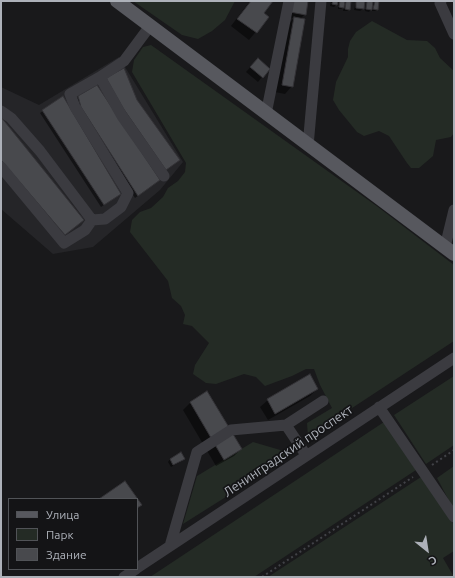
<!DOCTYPE html>
<meta charset="utf-8">
<style>
body{margin:0}
#map{position:relative;width:455px;height:578px;overflow:hidden;background:#19191b;font-family:Ubuntu,sans-serif}
canvas{display:block}
.frame{position:absolute;inset:0;border:2px solid #adb1b9;pointer-events:none}
.legend{position:absolute;left:8px;top:498px;width:130px;height:72px;box-sizing:border-box;background:#141416;border:1px solid #515357;margin:0;padding:5px 7px;list-style:none;font-size:12px;color:#adb1b9}
.legend li{display:flex;align-items:center;gap:8px;height:20px}
.legend b{width:20px;border:1px solid #515357}
.north{position:absolute;left:407px;top:530px;width:40px;height:40px;-webkit-text-stroke:3px #141416;paint-order:stroke;rotate:150deg;font-size:11px;font-weight:700;line-height:16px;text-align:center;color:#adb1b9}
.north::after{content:'';display:block;margin:auto;width:14px;height:18px;background:#adb1b9;clip-path:polygon(50% 0,100% 100%,50% 72%,0 100%)}
</style>
<div id="map">
<canvas width="455" height="578"></canvas>
<div class="frame"></div>
<ul class="legend">
<li><b style="height:5px;background:#57585e"></b>Улица</li>
<li><b style="height:11px;background:#242b25"></b>Парк</li>
<li><b style="height:11px;background:#48494d"></b>Здание</li>
</ul>
<div class="north">С</div>
</div>
<script>
const ctx = document.querySelector('canvas').getContext('2d');
ctx.lineJoin = 'round';
function paint(path, color) {
  ctx.fillStyle = color;
  ctx.fill(path, 'evenodd');
}
function toPath(rows) {
  const path = new Path2D();
  for (const r of rows) {
    path.moveTo(r[0], r[1]);
    for (let i = 2; i < r.length; i += 2) path.lineTo(r[i], r[i + 1]);
  }
  return path;
}
function trace(path, color, width, dash) {
  ctx.strokeStyle = color;
  ctx.lineWidth = width;
  ctx.lineCap = dash ? 'butt' : 'round';
  ctx.setLineDash(dash || []);
  ctx.stroke(path);
}
function label(font, color, halo, rows, align = 'center') {
  ctx.font = font + ' Ubuntu,sans-serif';
  ctx.lineWidth = 3.5;
  ctx.setLineDash([]);
  ctx.textBaseline = 'middle';
  ctx.strokeStyle = halo;
  ctx.fillStyle = color;
  for (const [text, x, y, turn = 0] of rows) {
    ctx.save();
    ctx.translate(x, y);
    ctx.rotate((+turn || 0) * Math.PI / 180);
    ctx.textAlign = isNaN(turn) ? turn : align;
    if (halo) ctx.strokeText(text, 0, 0);
    ctx.fillText(text, 0, 0);
    ctx.restore();
  }
}
paint(toPath([
 [119,57,183,162,160,190,93,247,53,254,1,209,1,87,39,105]
]), '#252528');
paint(toPath([
 [133,1,235,1,225,20,212,31,198,39,182,35],
 [372,21,407,40,427,41,435,48,440,58,454,71,454,133,451,137,436,140,433,156,419,168,411,168,407,163,389,136,379,131,364,136,357,132,339,110,333,100,336,82,348,57,348,49,350,41,356,32],
 [151,45,378,207,454,265,454,341,308,437,307,423,332,408,320,385,314,369,306,369,292,376,265,386,256,377,244,374,216,384,206,383,193,374,195,365,209,343,192,326,183,324,185,315,181,306,172,298,168,281,130,232,132,220,140,212,151,208,163,197,168,188,178,181,185,172,186,163,132,72,134,60,143,47],
 [454,376,454,445,426,464,394,415],
 [384,422,416,470,254,577,150,577],
 [253,442,294,454,183,524,197,476],
 [454,466,454,510,437,478],
 [421,477,454,525,454,551,443,558,454,577,268,577]
]), '#242b25');
paint(toPath([
 [250,1,272,1,263,13,268,17,249,40,231,26],
 [307,1,305,14,300,19,292,86,285,94,275,92,287,25,294,18,286,17],
 [331,1,337,1,337,3,339,1,344,1,344,2,350,1,349,9,347,11,343,11,344,6,341,9,338,9,339,2,334,7,330,6],
 [356,1,364,1,363,9,360,11,354,10],
 [367,1,372,5,375,2,377,9,375,11,372,11,372,8,369,12,365,11],
 [253,64,262,77,258,82,246,72],
 [63,97,120,194,101,207,40,113],
 [79,97,157,182,135,198,79,109,76,99],
 [317,389,310,396,268,420,260,407,268,400],
 [191,402,241,449,234,456,216,466,183,410],
 [170,459,182,461,171,467,168,462]
]), '#0007');
const building = toPath([
 [251,1,273,1,264,13,269,17,257,33,237,19,251,1],
 [292,1,308,1,306,15,290,12,292,1],
 [333,1,338,1,337,5,332,4,333,1],
 [340,1,345,1,344,8,339,7,340,1],
 [346,1,351,1,350,10,345,9,346,1],
 [356,1,365,1,364,9,356,8,356,1],
 [367,1,373,1,372,10,366,9,367,1],
 [375,1,379,1,378,10,373,9,375,1],
 [294,17,305,19,293,87,282,85,294,17],
 [258,58,270,69,263,78,250,67,258,58],
 [124,68,137,100,180,160,166,170,123,108,106,78,124,68],
 [97,85,160,180,138,196,81,107,78,96,97,85],
 [63,96,121,194,104,205,42,110,63,96],
 [1,117,84,220,65,235,1,160,1,117],
 [310,374,318,389,275,414,267,399,310,374],
 [207,391,242,449,224,460,190,402,207,391],
 [181,452,185,459,173,465,170,459,181,452],
 [125,481,142,505,137,508,137,499,99,499,125,481]
]);
paint(building, '#48494d');
trace(building, '#343337', 1);
trace(toPath([
 [432,465,454,450],
 [262,577,413,477]
]), '#414247', 2, [2, 3]);
trace(toPath([
 [441,1,440,3,454,34],
 [150,26,124,61,100,77,122,116,164,176],
 [1,111,11,118,40,151,92,220,105,219,121,207,128,193,75,107,70,94,100,77],
 [266,114,289,1],
 [308,146,321,1],
 [1,167,64,243,85,230,92,220],
 [445,247,454,210],
 [379,407,454,517],
 [286,425,306,455],
 [170,546,197,452,231,430,286,425,323,401],
 [137,568,454,358],
 [124,577,136,569]
]), '#3b3b40', 11);
trace(toPath([
 [117,1,454,254]
]), '#57585e', 14);
label('13px', '#adb1b9', '#141416', [
 ["Ленинградский проспект",288,451,-34]
]);
</script>
